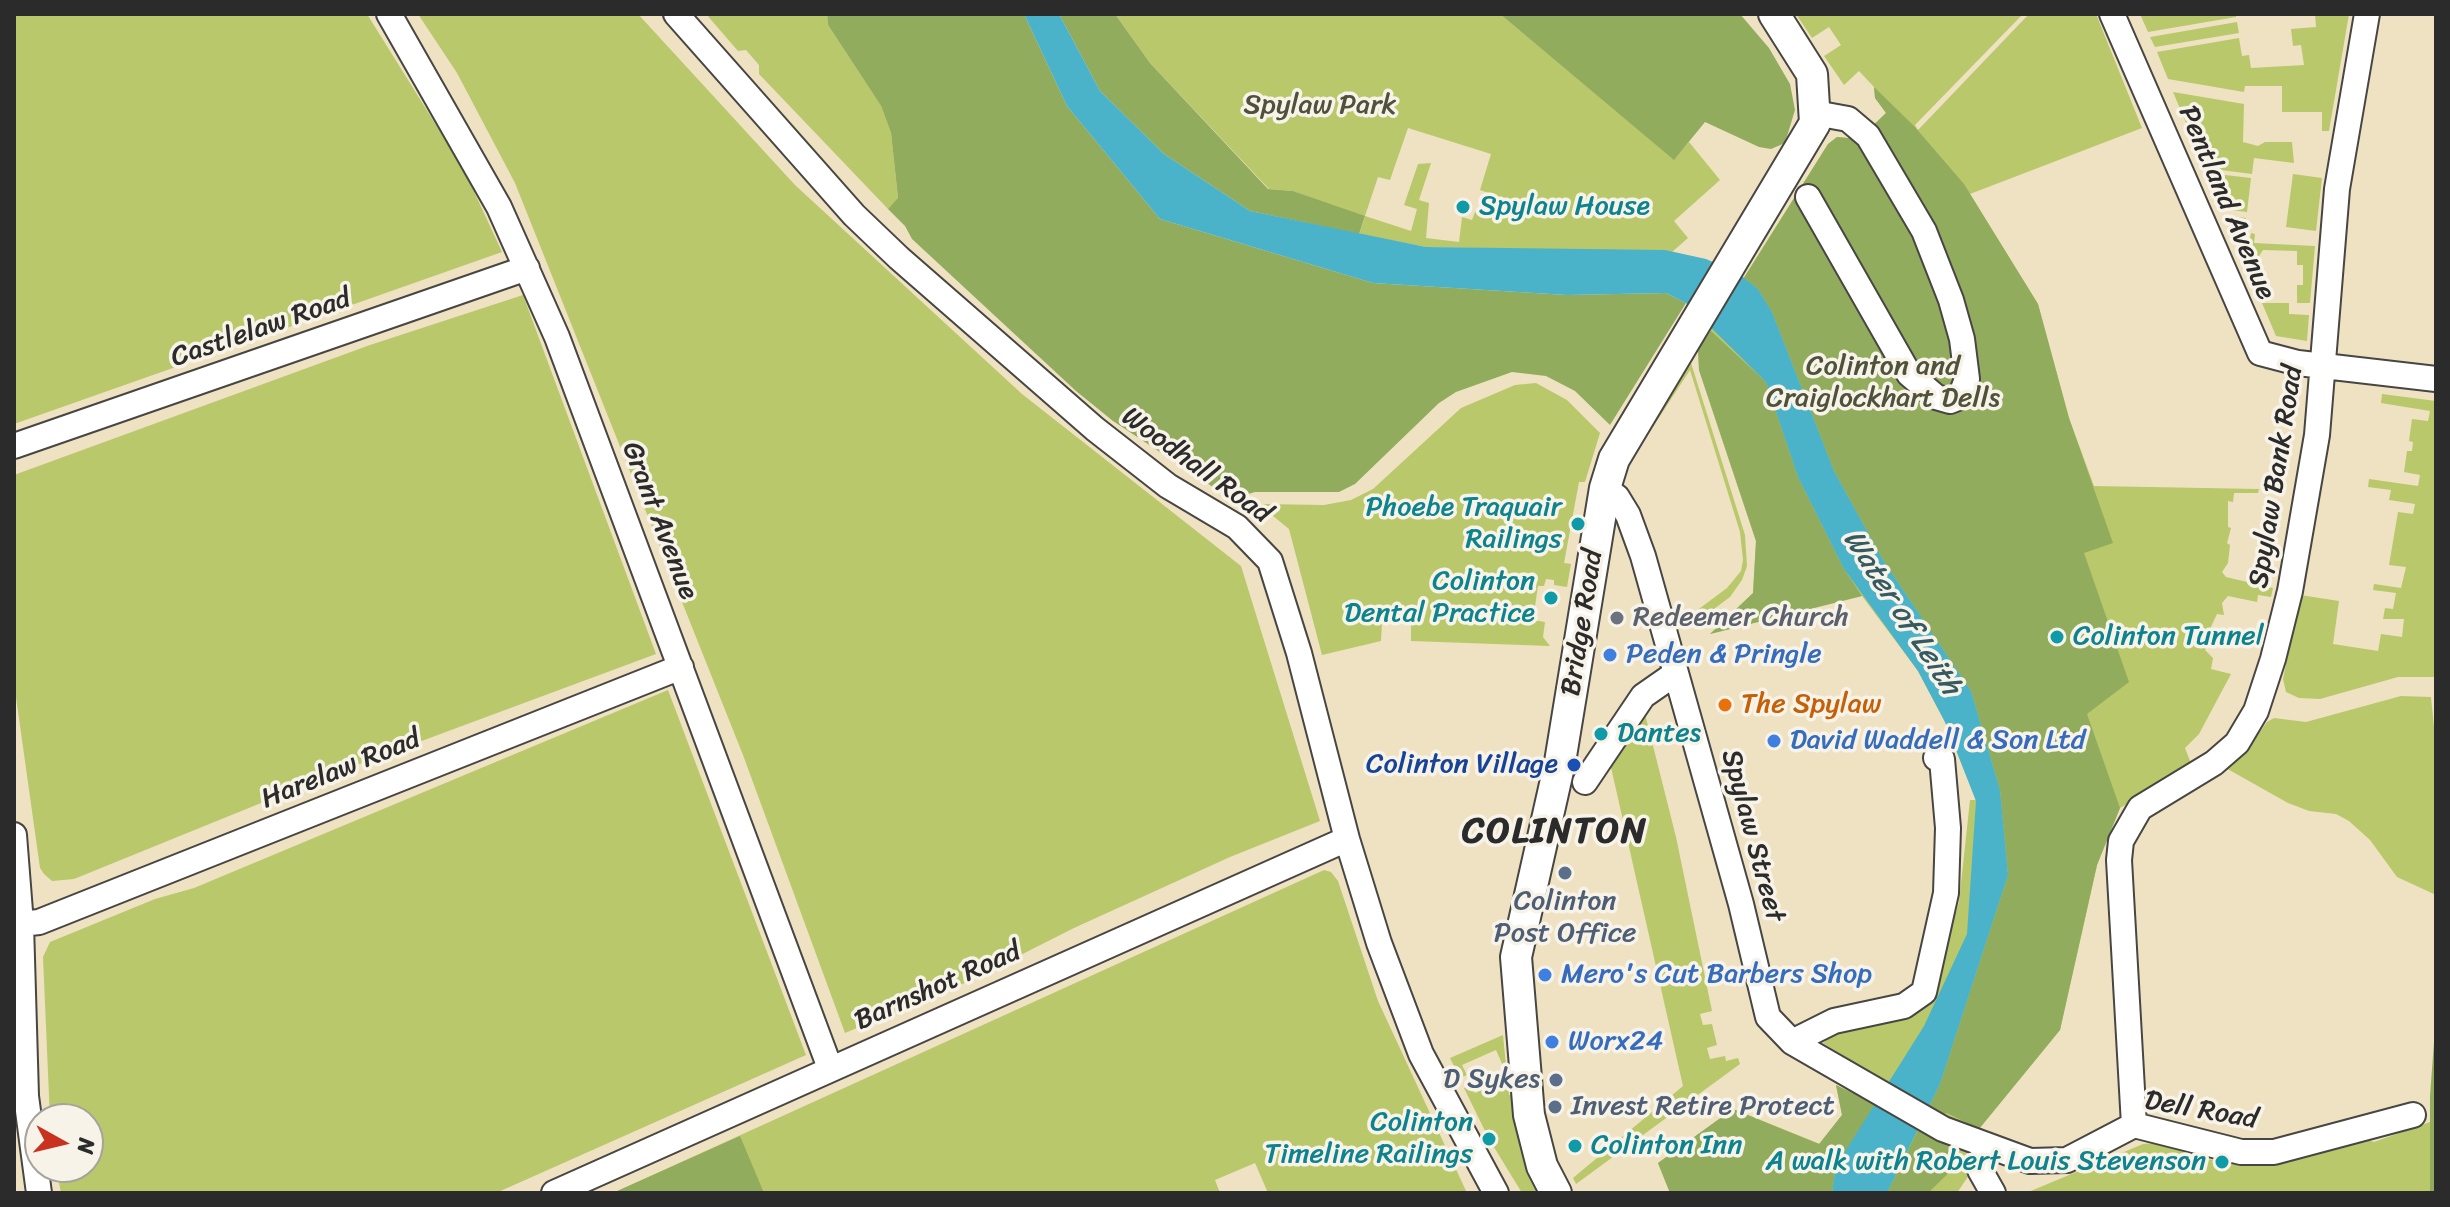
<!DOCTYPE html>
<style>
body{margin:0}
#map{position:relative;width:2450px;height:1207px;overflow:hidden;background:#efe2c3;font-family:Sriracha,sans-serif}
canvas{display:block}
.frame{position:absolute;inset:0;border:16px solid #2b2b2b;pointer-events:none}
.north{position:absolute;left:24px;top:1103px;width:80px;height:80px;box-sizing:border-box;background:#f7f3e8;border:2px solid #a5a39c;border-radius:50%;rotate:98deg;font-size:22px;font-weight:700;line-height:32px;text-align:center;color:#2b2b2b}
.north::after{content:'';display:block;margin:auto;width:28px;height:36px;background:#c8321e;clip-path:polygon(50% 0,100% 100%,50% 72%,0 100%)}
</style>
<div id="map">
<canvas width="2450" height="1207"></canvas>
<div class="frame"></div>
<div class="north">N</div>
</div>
<script>
const ctx = document.querySelector('canvas').getContext('2d');
ctx.lineJoin = 'round';
function paint(path, color) {
  ctx.fillStyle = color;
  ctx.fill(path, 'evenodd');
}
function toPath(rows) {
  const path = new Path2D();
  for (const r of rows) {
    path.moveTo(r[0], r[1]);
    for (let i = 2; i < r.length; i += 2) path.lineTo(r[i], r[i + 1]);
  }
  return path;
}
function trace(path, color, width, dash) {
  ctx.strokeStyle = color;
  ctx.lineWidth = width;
  ctx.lineCap = dash ? 'butt' : 'round';
  ctx.setLineDash(dash || []);
  ctx.stroke(path);
}
function label(font, color, halo, rows, align = 'center') {
  ctx.font = font + ' Sriracha,sans-serif';
  ctx.lineWidth = 7;
  ctx.setLineDash([]);
  ctx.textBaseline = 'middle';
  ctx.strokeStyle = halo;
  ctx.fillStyle = color;
  for (const [text, x, y, turn = 0] of rows) {
    ctx.save();
    ctx.translate(x, y);
    ctx.rotate((+turn || 0) * Math.PI / 180);
    ctx.textAlign = isNaN(turn) ? turn : align;
    if (halo) ctx.strokeText(text, 0, 0);
    ctx.fillText(text, 0, 0);
    ctx.restore();
  }
}
paint(toPath([
 [14,14,367,14,464,170,502,252,14,424],
 [418,14,638,14,795,185,1022,394,1241,566,1320,821,1230,857,1074,928,967,982,845,1033,743,755,515,183,457,73],
 [706,14,827,14,828,25,881,106,891,133,898,199,888,209,759,74,759,65,746,50,738,51],
 [1115,14,1500,14,1674,159,1689,142,1720,180,1674,221,1688,238,1672,252,1426,247,1359,234,1365,217,1293,191,1269,189,1150,63],
 [1408,128,1491,154,1480,190,1500,197,1493,218,1475,212,1472,220,1462,217,1459,242,1426,238,1429,203,1419,200,1431,163,1418,164,1404,205,1417,209,1411,231,1365,216,1378,177,1390,180],
 [1796,14,2023,14,1915,125,1918,130,2029,14,2096,14,2142,128,1970,194,2038,304,2069,418,2094,486,2259,489,2258,493,2234,493,2233,502,2228,501,2228,527,2231,528,2227,543,2230,545,2228,563,2222,572,2226,577,2273,588,2271,597,2258,595,2257,602,2228,596,2222,603,2224,615,2217,614,2209,631,2213,634,2210,644,2205,650,2213,658,2211,669,2231,674,2199,734,2185,748,2192,766,2120,808,2097,865,2060,1030,1979,1129,1965,1157,1971,1172,1957,1193,1670,1193,1658,1163,1733,1109,1820,1144,1842,1115,1836,1085,1860,1096,1871,1073,1823,1043,1836,1033,1903,1014,1950,932,1959,902,1970,800,1976,800,1945,722,1918,671,1862,596,1710,634,1753,593,1756,541,1699,370,1698,350,1828,144,1837,137,1859,139,1886,113,1875,98,1874,87,1859,71,1844,85,1824,56,1841,45,1829,27,1812,38],
 [2140,14,2236,14,2236,17,2148,32],
 [2315,14,2349,14,2329,131,2322,131,2322,112,2282,112,2282,86,2245,86,2244,92,2168,79,2157,52,2239,38,2242,56,2249,55,2251,68,2304,65,2301,45,2293,46,2291,29,2316,27],
 [2237,22,2239,33,2155,47,2150,37],
 [2173,92,2244,104,2243,142,2258,146,2265,142,2292,142,2294,163,2254,158,2252,174,2205,168],
 [2208,173,2251,178,2247,212,2223,209],
 [2293,174,2322,178,2316,231,2286,227],
 [2225,215,2246,218,2244,238,2250,239,2251,233,2255,234,2254,243,2315,246,2310,303,2297,303,2297,285,2303,285,2303,265,2297,265,2297,251,2263,250,2259,256,2262,266,2246,266],
 [523,295,656,654,330,775,74,879,52,881,44,874,40,868,14,683,14,475,370,345],
 [2262,303,2289,303,2289,314,2309,315,2307,341,2276,336],
 [1691,363,1745,535,1747,566,1742,580,1730,597,1687,629,1684,620,1727,588,1741,571,1743,560,1740,532,1690,370,1634,456],
 [1536,383,1567,400,1600,433,1585,482,1579,482,1564,563,1571,564,1567,587,1554,585,1554,580,1546,579,1544,586,1538,586,1533,620,1545,622,1543,637,1550,646,1411,641,1411,623,1382,623,1381,641,1322,655,1289,529,1273,516,1252,509,1261,504,1324,505,1351,500,1373,489,1461,408,1515,385],
 [2382,394,2436,401,2436,677,2398,677,2320,699,2299,698,2286,692,2283,679,2300,595,2339,601,2333,644,2378,651,2381,634,2402,637,2404,619,2383,619,2385,608,2393,609,2396,593,2373,590,2374,584,2401,588,2406,567,2389,565,2398,512,2413,514,2415,504,2389,500,2391,490,2368,487,2369,479,2418,486,2420,475,2404,472,2407,451,2412,451,2413,442,2409,441,2412,419,2428,421,2430,411,2381,403],
 [668,690,806,1055,496,1193,61,1193,56,1167,88,1167,88,1119,50,1119,43,957,50,942,155,899,194,888],
 [2401,696,2431,697,2436,747,2436,895,2397,877,2370,840,2349,821,2336,814,2309,811,2288,803,2224,767,2247,750,2267,722,2274,718,2306,722],
 [1645,714,1676,837,1712,1011,1700,1014,1703,1025,1712,1024,1717,1045,1707,1048,1710,1059,1725,1056,1726,1061,1738,1058,1740,1064,1576,1184,1573,1178,1683,1086,1608,754,1640,715],
 [1324,870,1331,872,1338,881,1378,1001,1467,1193,1268,1193,1255,1163,1215,1180,1220,1193,613,1193],
 [2436,1015,2436,1193,2026,1193,2143,1144,2157,1143,2207,1159,2255,1166,2365,1139,2374,1142,2430,1122],
 [1503,1035,1507,1075,1496,1050,1462,1065,1467,1075,1460,1078,1450,1058],
 [1508,1081,1509,1095,1515,1094,1543,1193,1522,1193,1489,1139,1464,1088,1470,1084,1475,1093,1488,1087,1491,1093]
]), '#b9c86a');
paint(toPath([
 [827,14,1024,14,1067,106,1160,219,1373,283,1567,295,1666,293,1686,303,1610,425,1575,391,1546,376,1512,372,1456,392,1439,403,1355,484,1339,492,1255,492,1231,499,1113,421,1076,391,912,239,905,226,888,209,898,198,891,133,881,106,828,25],
 [1059,14,1115,14,1150,63,1268,189,1293,191,1365,216,1359,234,1250,211,1164,154,1100,91],
 [1500,14,1740,14,1769,48,1790,84,1795,110,1785,143,1771,149,1759,147,1705,122,1674,160],
 [1874,87,1914,126,1964,184,2038,304,2069,418,2113,543,2084,553,2129,682,2087,714,2120,808,2097,865,2060,1030,1979,1129,1947,1113,1938,1115,1928,1109,1940,1084,2008,875,2000,790,1971,691,1883,560,1834,471,1772,312,1758,289,1744,278,1828,144,1837,137,1859,139,1886,113,1875,98],
 [1711,331,1766,382,1798,477,1844,569,1862,596,1710,634,1753,593,1756,541,1699,370,1698,350],
 [2436,1015,2436,1193,2430,1193,2430,1096],
 [1836,1085,1876,1105,1836,1166,1832,1193,1670,1193,1658,1163,1733,1109,1819,1144,1842,1115],
 [1919,1128,1965,1157,1928,1193,1887,1193],
 [740,1136,764,1193,615,1193,615,1192]
]), '#92ac5e');
paint(toPath([
 [1024,14,1059,14,1100,91,1164,154,1250,211,1426,247,1665,250,1706,259,1738,273,1758,289,1772,312,1834,471,1883,560,1971,691,2000,790,2008,875,1940,1084,1887,1193,1832,1193,1836,1166,1924,1026,1967,934,1976,801,1945,722,1918,671,1844,569,1798,477,1766,382,1686,303,1666,293,1567,295,1373,283,1160,219,1067,106]
]), '#4ab2c9');
const minor = toPath([
 [389,14,499,207,557,337,830,1068],
 [676,14,854,215,899,258,1095,429,1168,486,1237,527,1270,561,1299,653,1347,839,1379,943,1421,1054,1496,1193],
 [2112,14,2260,353,2298,363,2436,379],
 [1808,197,1909,374,1936,397,1950,401,1960,397,1967,379,1962,339,1951,300,1924,231,1868,136,1848,119,1815,113],
 [14,446,527,268],
 [1605,488,1617,497,1628,515,1643,556,1741,904,1768,1017,1792,1042,1943,1129,2030,1161,2067,1160,2134,1125,2241,1152,2274,1152,2413,1115],
 [1585,782,1643,696,1676,673],
 [14,835,21,924,26,1096,39,1193],
 [21,924,39,922,681,667],
 [1792,1042,1834,1021,1904,1006,1924,992,1946,893,1948,828,1942,759,1936,758],
 [2134,1125,2119,860,2121,841,2140,808,2214,763,2237,743,2256,711,2273,659,2290,591,2317,435,2337,189,2367,14],
 [1985,1145,1980,1170,1993,1193],
 [554,1193,1347,839]
]);
const major = toPath([
 [1556,1193,1542,1166,1529,1115,1516,957,1560,762,1605,488,1614,459,1815,123,1812,74,1774,14]
]);
trace(minor, '#484642', 28);
trace(major, '#484642', 34);
trace(minor, '#fff', 24);
trace(major, '#fff', 30);
for (const [x, y, r, color] of [
 [1463,207,8,"#0f9aa8"],
 [1578,524,8,"#0f9aa8"],
 [1551,598,8,"#0f9aa8"],
 [1617,618,8,"#6b7280"],
 [2057,637,8,"#0f9aa8"],
 [1610,655,8,"#3f7fe0"],
 [1725,705,8,"#e8710a"],
 [1601,734,8,"#0f9aa8"],
 [1774,741,8,"#3f7fe0"],
 [1574,765,8,"#1a4fb4"],
 [1565,873,8,"#5c6f8a"],
 [1545,975,8,"#3f7fe0"],
 [1552,1042,8,"#3f7fe0"],
 [1556,1080,8,"#5c6f8a"],
 [1555,1107,8,"#5c6f8a"],
 [1489,1139,8,"#0f9aa8"],
 [1575,1146,8,"#0f9aa8"],
 [2222,1162,8,"#0f9aa8"]
]) {
  const dot = new Path2D();
  dot.arc(x, y, r, 0, 2 * Math.PI);
  ctx.fillStyle = color;
  ctx.fill(dot);
  trace(dot, '#f7f3e8', 3);
}
label('28px', '#4e523b', '#f7f3e8', [
 ["Spylaw Park",1320,106],
 ["Colinton and",1883,367],
 ["Craiglockhart Dells",1883,399]
]);
label('28px', '#2b2b2b', '#f7f3e8', [
 ["Pentland Avenue",2226,203,67],
 ["Castlelaw Road",261,329,-19],
 ["Woodhall Road",1196,466,36],
 ["Spylaw Bank Road",2277,477,-81],
 ["Grant Avenue",659,521,69],
 ["Bridge Road",1583,623,-81],
 ["Harelaw Road",341,770,-22],
 ["Spylaw Street",1752,836,75],
 ["Barnshot Road",938,987,-24],
 ["Dell Road",2201,1111,10]
]);
label('28px', '#0d838f', '#f7f3e8', [
 ["Spylaw House",1479,207],
 ["Phoebe Traquair",1562,508,"right"],
 ["Railings",1562,540,"right"],
 ["Colinton",1535,582,"right"],
 ["Dental Practice",1535,614,"right"],
 ["Colinton Tunnel",2073,637],
 ["Dantes",1617,734],
 ["Colinton",1473,1123,"right"],
 ["Timeline Railings",1473,1155,"right"],
 ["Colinton Inn",1591,1146],
 ["A walk with Robert Louis Stevenson",2206,1162,"right"]
], 'left');
label('28px', '#5b616d', '#f7f3e8', [
 ["Redeemer Church",1633,618]
], 'left');
label('28px', '#366cbe', '#f7f3e8', [
 ["Peden & Pringle",1626,655],
 ["David Waddell & Son Ltd",1790,741],
 ["Mero's Cut Barbers Shop",1561,975],
 ["Worx24",1568,1042]
], 'left');
label('28px', '#c56008', '#f7f3e8', [
 ["The Spylaw",1741,705]
], 'left');
label('28px', '#164399', '#f7f3e8', [
 ["Colinton Village",1558,765]
], 'right');
label('28px', '#4e5e75', '#f7f3e8', [
 ["Colinton",1565,902],
 ["Post Office",1565,934],
 ["D Sykes",1540,1080,"right"],
 ["Invest Retire Protect",1571,1107,"left"]
]);
label('italic 30px', '#365a62', '#f7f3e8', [
 ["Water of Leith",1901,613,57]
]);
ctx.letterSpacing = '2px';
label('bold 36px', '#2b2b2b', '#f7f3e8', [
 ["COLINTON",1555,833]
]);
ctx.letterSpacing = '0px';
</script>
